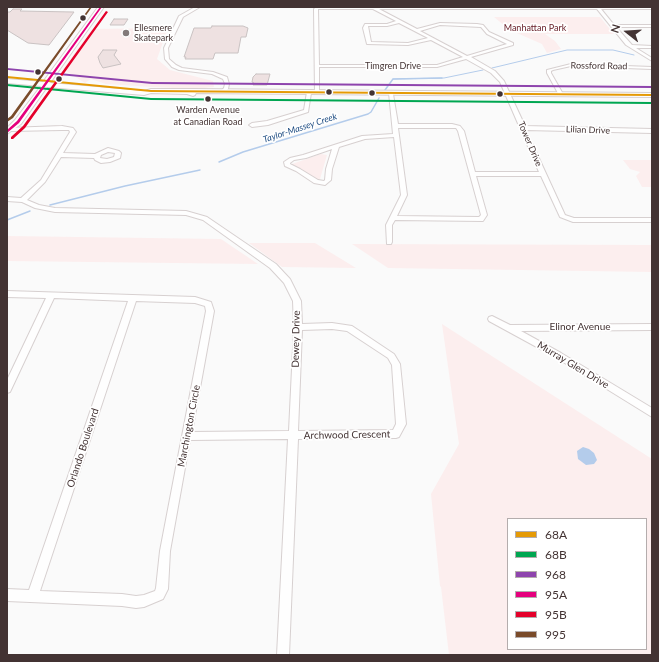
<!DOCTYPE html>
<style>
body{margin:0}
#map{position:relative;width:659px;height:662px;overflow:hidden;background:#fafafa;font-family:Lato,sans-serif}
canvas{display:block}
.frame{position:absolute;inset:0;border:8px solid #433333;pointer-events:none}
.legend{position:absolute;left:507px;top:518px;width:140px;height:132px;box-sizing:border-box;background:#fff;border:1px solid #b4adad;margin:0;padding:5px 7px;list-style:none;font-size:12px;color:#433333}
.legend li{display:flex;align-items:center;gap:8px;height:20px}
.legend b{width:20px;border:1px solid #b4adad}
.north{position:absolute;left:607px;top:12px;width:40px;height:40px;-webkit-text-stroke:3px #fff;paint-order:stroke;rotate:287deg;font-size:11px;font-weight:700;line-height:16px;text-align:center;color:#433333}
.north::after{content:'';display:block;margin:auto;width:14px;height:18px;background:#433333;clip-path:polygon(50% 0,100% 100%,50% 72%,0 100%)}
</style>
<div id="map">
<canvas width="659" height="662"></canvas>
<div class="frame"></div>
<ul class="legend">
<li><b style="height:5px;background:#e59a05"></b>68A</li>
<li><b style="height:5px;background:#00a651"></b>68B</li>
<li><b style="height:5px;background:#8e44ad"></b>968</li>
<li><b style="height:5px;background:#e5007d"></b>95A</li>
<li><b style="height:5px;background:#e4002b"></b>95B</li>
<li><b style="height:5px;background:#7a4b2a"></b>995</li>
</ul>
<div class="north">N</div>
</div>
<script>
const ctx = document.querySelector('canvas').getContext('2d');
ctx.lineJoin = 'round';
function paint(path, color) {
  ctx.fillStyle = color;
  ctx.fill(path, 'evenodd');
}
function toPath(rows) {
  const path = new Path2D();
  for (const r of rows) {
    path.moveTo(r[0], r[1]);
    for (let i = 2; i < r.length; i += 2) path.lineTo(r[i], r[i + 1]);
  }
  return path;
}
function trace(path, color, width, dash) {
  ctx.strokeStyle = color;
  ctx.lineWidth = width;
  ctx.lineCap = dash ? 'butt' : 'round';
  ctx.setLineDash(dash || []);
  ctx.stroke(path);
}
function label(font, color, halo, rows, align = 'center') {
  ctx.font = font + ' Lato,sans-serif';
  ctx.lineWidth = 3.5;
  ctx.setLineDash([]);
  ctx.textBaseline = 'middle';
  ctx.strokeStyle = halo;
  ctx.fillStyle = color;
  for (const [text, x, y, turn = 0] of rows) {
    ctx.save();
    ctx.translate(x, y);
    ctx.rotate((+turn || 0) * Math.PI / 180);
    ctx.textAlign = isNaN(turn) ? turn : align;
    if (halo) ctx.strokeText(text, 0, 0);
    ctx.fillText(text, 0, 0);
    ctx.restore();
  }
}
paint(toPath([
 [494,17,600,17,614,34,545,34,555,41,561,49,547,53,542,44,510,30],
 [168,28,157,59,170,70,213,81,214,87,195,89,152,87,106,84,91,79,85,83,63,69,92,29],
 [321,154,327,155,320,179,318,180,292,164],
 [623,160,652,160,652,187,642,187,636,176,640,172,630,169],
 [7,236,221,239,258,264,7,261],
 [249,243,315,243,356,268,282,267],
 [352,244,652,245,652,272,388,268],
 [442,324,652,459,652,655,449,655,441,587,440,586,431,494,459,444],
 [508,519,646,519,646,649,508,649]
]), '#fceeee');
paint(toPath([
 [583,447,589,449,594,453,597,460,594,464,586,465,578,459,577,451]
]), '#b4cceb');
trace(toPath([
 [492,68,567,50,613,50,634,55],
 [393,79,444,78,483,70]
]), '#b4cceb', 1);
trace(toPath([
 [385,90,393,79,442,78],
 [219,162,243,152,368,114,371,112,379,98],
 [50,205,125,186,200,170],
 [7,220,30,211]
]), '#b4cceb', 1.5);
const building = toPath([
 [13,9,22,9,20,11,74,12,49,45,28,43,7,30,7,12,10,12,13,9],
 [114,19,128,19,124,25,110,25,114,19],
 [212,26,243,26,248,28,246,37,241,37,238,53,215,53,213,59,185,59,186,57,184,57,194,28,211,28,212,26],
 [103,50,117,50,114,55,121,64,103,68,100,63,98,57,103,50],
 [256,74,270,74,267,85,253,85,254,83,252,82,253,77,256,74]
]);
paint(building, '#eee1e1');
trace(building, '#c9c2c2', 1);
const minor = toPath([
 [195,7,200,7,183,17,168,48,169,59,176,65,182,68,213,72,227,77,229,84,228,89,224,93,220,92,224,88,225,84,223,79,212,74,179,70,172,67,165,59,164,48,179,16,195,7],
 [316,7,652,7,652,9,601,9,614,25,652,25,652,27,616,27,632,45,652,46,652,48,636,48,652,58,652,61,626,45,597,9,379,9,417,29,440,23,477,24,483,25,489,32,513,43,513,45,471,57,495,71,504,81,525,126,652,129,652,133,526,130,565,215,574,218,652,218,652,222,573,222,560,217,541,176,476,176,487,215,483,221,395,220,392,225,392,242,391,244,387,244,386,225,401,195,394,137,365,139,339,147,332,169,331,180,325,185,314,183,296,171,285,166,284,162,290,158,303,155,362,136,393,134,389,93,393,94,398,124,452,124,460,126,464,131,475,172,539,172,500,82,491,73,466,59,437,67,319,67,319,93,315,94,314,9,316,7],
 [318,9,373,9,396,21,387,24,365,24,363,28,367,44,408,45,431,40,463,57,437,65,319,65,318,9],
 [399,23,428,38,408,43,371,42,368,26,387,26,399,23],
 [440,25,481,27,487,34,507,44,467,56,420,31,440,25],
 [398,128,456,128,458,131,481,215,479,217,397,216,407,195,398,128],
 [332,149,326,169,325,180,324,181,318,180,300,169,290,164,290,163,294,160,306,158,332,149],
 [571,64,652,67,652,69,571,66,553,70,551,71,551,73,563,94,559,95,547,73,547,70,571,64],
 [307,92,311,93,308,112,268,125,252,127,249,125,252,123,267,121,304,110,307,92],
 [62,126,73,128,76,132,63,153,95,154,108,148,119,151,121,153,120,158,110,162,101,163,95,160,94,158,61,157,45,182,27,200,39,205,55,208,186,211,207,217,276,264,290,279,301,301,302,324,332,323,352,326,394,354,400,364,406,424,399,437,396,438,298,439,289,655,277,655,288,439,190,440,170,551,168,589,163,599,144,607,136,608,122,606,7,601,7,589,29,590,128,301,54,298,10,392,7,393,7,380,46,298,7,297,7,291,195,297,211,302,214,311,192,432,289,431,294,327,293,301,284,283,270,268,203,220,186,215,55,212,35,208,22,202,7,201,7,197,21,198,41,180,70,132,69,130,62,130,10,131,7,129,8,128,62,126],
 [108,152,115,153,114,157,107,159,100,158,101,155,108,152],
 [136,301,195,303,205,306,206,311,160,551,156,588,155,591,144,595,136,596,122,594,40,591,136,301],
 [332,329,347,331,388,358,392,365,396,424,393,430,298,431,302,330,332,329],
 [492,316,510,325,652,324,652,330,521,331,561,353,652,408,652,417,555,357,489,321,488,319,489,317,492,316]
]);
const major = toPath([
 [98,7,104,7,50,83,144,91,151,89,193,89,652,93,652,97,196,93,195,95,193,96,187,94,151,93,144,95,47,87,21,124,7,134,7,128,15,120,41,86,7,83,7,79,43,82,98,7]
]);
trace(minor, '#d7d0d0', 2);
trace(major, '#d7d0d0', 2);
paint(minor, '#fefefe');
paint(major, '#fefefe');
paint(toPath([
 [7,76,151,90,652,94,652,96,151,92,7,78,7,76]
]), '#e59a05');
paint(toPath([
 [7,84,151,98,652,102,652,104,151,100,7,86,7,84]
]), '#00a651');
paint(toPath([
 [7,68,152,82,652,86,652,88,152,84,8,70,7,70,7,68]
]), '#8e44ad');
paint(toPath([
 [100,7,102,7,19,123,7,133,7,130,17,121,100,7]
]), '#e5007d');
paint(toPath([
 [106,11,108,12,25,128,13,139,11,139,11,137,23,126,106,11]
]), '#e4002b');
paint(toPath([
 [90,7,92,7,13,118,7,122,7,119,11,116,90,7]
]), '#7a4b2a');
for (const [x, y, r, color] of [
 [83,18,3.5,"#433333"],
 [126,33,4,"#837979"],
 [38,72,3.5,"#433333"],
 [59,79,3.5,"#433333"],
 [329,92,3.5,"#433333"],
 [372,93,3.5,"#433333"],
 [500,94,3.5,"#433333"],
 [208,99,3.5,"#433333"]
]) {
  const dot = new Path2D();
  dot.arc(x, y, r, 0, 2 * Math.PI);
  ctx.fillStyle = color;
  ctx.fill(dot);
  trace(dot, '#fff', 1.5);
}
label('9px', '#433333', '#fff', [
 ["Ellesmere",134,28],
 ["Skatepark",134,38]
], 'left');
label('9px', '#69202a', '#fff', [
 ["Manhattan Park",535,28]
]);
label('9px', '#433333', '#fff', [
 ["Timgren Drive",393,66],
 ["Rossford Road",599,66,1],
 ["Lilian Drive",588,130,2],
 ["Tower Drive",530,144,67]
]);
label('9px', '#433333', '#fff', [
 ["Warden Avenue",208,110],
 ["at Canadian Road",208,122]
]);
label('italic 9px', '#1b4a80', '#fff', [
 ["Taylor-Massey Creek",300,128,-18]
]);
label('10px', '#433333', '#fff', [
 ["Elinor Avenue",580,327],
 ["Dewey Drive",296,339,-89],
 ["Murray Glen Drive",573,365,31],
 ["Marchington Circle",189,426,-79],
 ["Archwood Crescent",347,435,-1],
 ["Orlando Boulevard",83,448,-72]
]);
</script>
